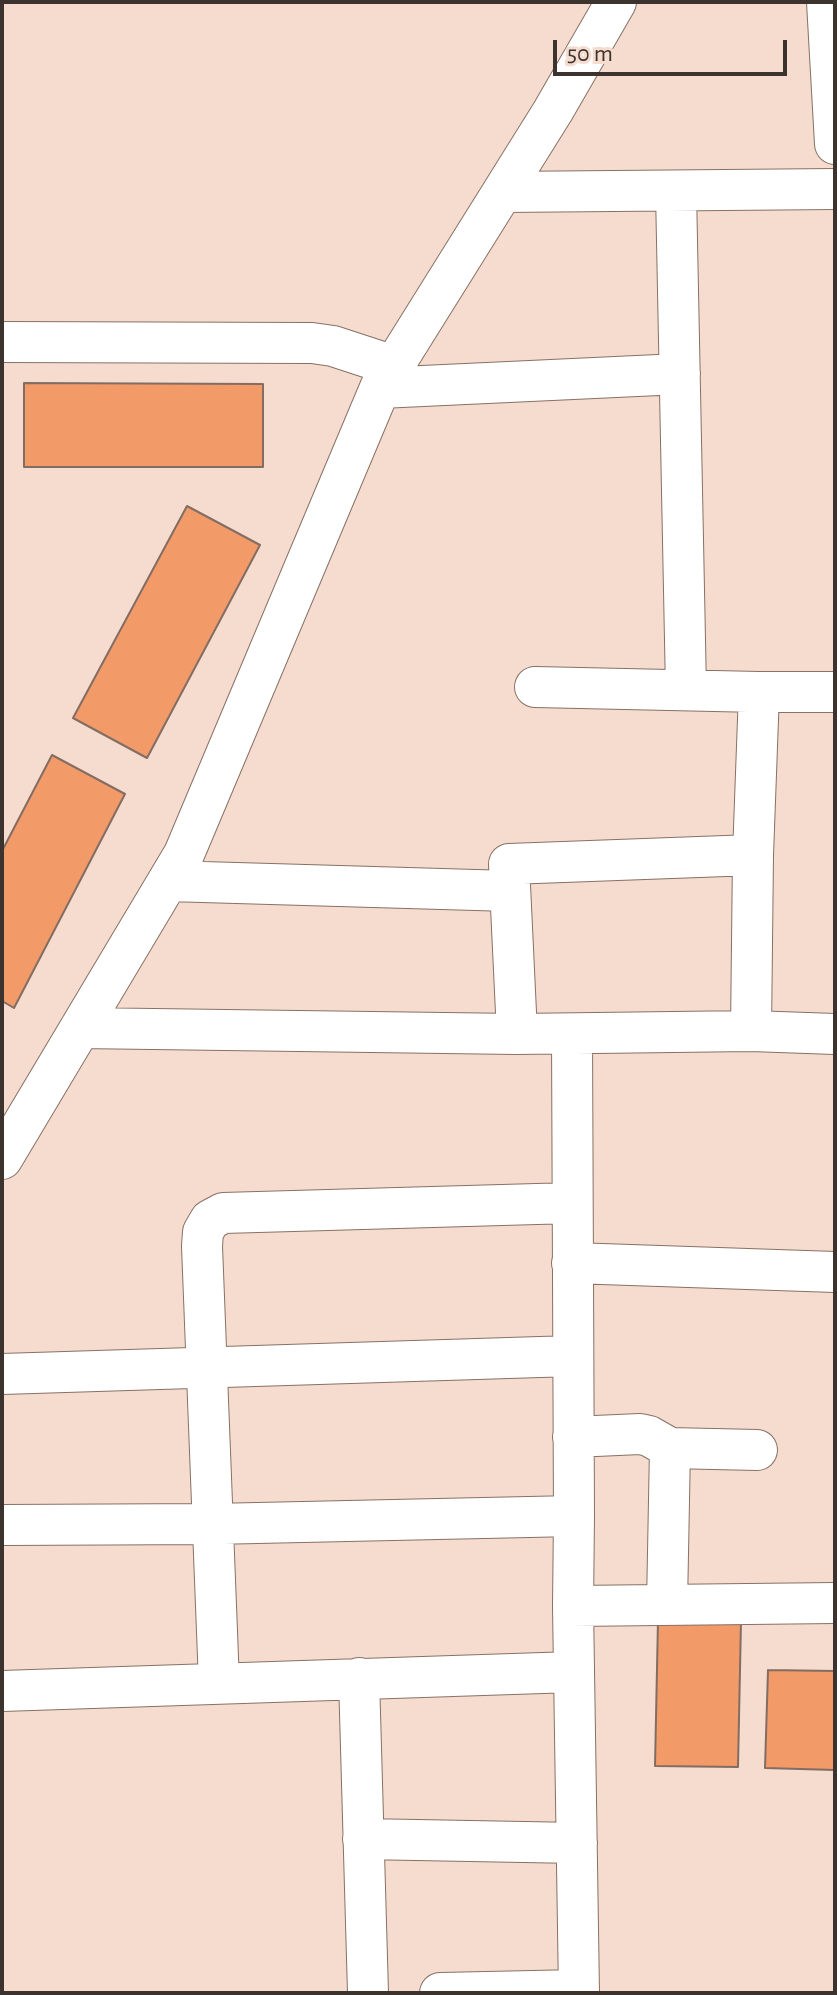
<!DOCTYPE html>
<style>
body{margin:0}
#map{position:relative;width:837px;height:1995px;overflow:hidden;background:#f5dccf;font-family:"Alegreya Sans",sans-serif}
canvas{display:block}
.frame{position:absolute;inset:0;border:4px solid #3c332e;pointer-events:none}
.scale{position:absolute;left:553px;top:40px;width:234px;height:36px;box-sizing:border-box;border:4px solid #3c332e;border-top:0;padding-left:10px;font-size:24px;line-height:28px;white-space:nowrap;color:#3c332e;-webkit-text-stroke:6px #f5dccf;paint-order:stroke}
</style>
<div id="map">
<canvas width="837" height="1995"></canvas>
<div class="frame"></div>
<div class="scale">50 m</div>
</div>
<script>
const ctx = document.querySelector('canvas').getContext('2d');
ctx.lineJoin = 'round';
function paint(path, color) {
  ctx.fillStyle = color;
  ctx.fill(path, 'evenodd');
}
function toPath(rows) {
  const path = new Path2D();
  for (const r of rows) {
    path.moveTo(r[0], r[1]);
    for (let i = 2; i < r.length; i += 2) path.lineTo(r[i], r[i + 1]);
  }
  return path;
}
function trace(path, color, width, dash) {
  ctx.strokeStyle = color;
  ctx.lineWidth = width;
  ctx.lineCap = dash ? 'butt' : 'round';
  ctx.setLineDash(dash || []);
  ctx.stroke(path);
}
const building = toPath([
 [24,383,263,384,263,467,24,467,24,383],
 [187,506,260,545,147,758,73,718,187,506],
 [52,755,125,794,14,1008,2,1001,2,851,52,755],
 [658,1620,741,1621,738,1767,655,1766,658,1620],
 [768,1670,835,1671,835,1770,765,1768,768,1670]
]);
paint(building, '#f29a68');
trace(building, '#836d62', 2);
const minor = toPath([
 [827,2,835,144],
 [676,191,686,690],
 [503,192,835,189],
 [2,342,312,343,333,346,394,366],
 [380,388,680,374],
 [535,687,759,692,835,692],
 [168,881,510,891],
 [80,1028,517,1034,751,1031,835,1034],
 [751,1031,753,855,759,692],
 [517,1034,509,864,753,855],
 [572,1034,574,1516,573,1606,579,1993],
 [2,1159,184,854,380,388,553,111,616,2],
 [572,1263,835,1272],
 [2,1374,572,1356],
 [573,1437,640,1434,649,1436,670,1448,757,1450],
 [2,1525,212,1524,574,1516],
 [667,1605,670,1448],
 [573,1606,835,1603],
 [359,1678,368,1993],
 [219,1683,202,1246,203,1232,210,1220,223,1213,572,1203],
 [2,1691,573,1672],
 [363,1839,577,1843],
 [440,1993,579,1990]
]);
trace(minor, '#877165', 42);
trace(minor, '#fff', 40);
</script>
